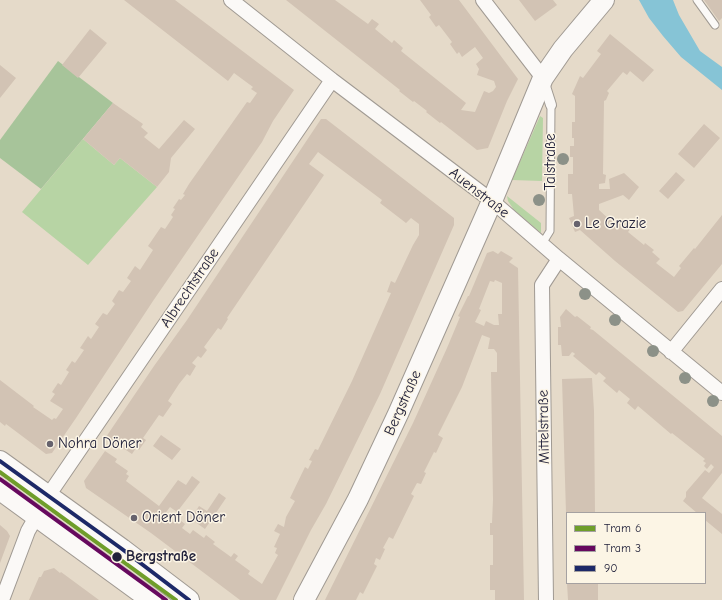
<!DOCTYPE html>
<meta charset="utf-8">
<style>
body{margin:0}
#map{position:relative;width:722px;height:600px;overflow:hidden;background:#e5dac9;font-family:"Comic Neue",sans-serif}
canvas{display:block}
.legend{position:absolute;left:566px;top:512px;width:140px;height:72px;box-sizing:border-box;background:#fcf5e5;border:1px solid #a5a1a1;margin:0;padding:5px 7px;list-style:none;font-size:12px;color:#22223b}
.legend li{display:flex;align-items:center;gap:8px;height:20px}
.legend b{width:20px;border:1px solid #a5a1a1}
</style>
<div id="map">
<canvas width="722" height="600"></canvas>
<ul class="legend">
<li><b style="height:5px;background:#6f9e2a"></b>Tram 6</li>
<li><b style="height:5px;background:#67095f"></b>Tram 3</li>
<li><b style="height:5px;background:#1d2968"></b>90</li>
</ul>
</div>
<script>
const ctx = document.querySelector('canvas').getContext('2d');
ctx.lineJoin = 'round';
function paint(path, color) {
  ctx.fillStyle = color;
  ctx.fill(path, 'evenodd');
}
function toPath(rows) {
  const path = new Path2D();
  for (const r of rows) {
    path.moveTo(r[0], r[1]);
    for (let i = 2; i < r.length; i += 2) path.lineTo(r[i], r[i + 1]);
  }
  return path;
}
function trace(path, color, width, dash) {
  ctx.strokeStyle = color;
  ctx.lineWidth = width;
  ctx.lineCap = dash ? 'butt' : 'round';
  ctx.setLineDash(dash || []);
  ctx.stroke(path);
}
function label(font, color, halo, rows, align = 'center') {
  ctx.font = font + ' "Comic Neue",sans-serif';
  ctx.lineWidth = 3;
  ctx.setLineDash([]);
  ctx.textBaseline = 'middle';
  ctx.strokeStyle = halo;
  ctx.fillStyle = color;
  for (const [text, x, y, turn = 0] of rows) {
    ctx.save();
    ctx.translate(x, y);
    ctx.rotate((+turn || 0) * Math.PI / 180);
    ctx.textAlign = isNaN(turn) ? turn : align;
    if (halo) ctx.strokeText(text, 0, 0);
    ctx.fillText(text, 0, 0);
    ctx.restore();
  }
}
paint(toPath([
 [540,116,543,118,542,181,512,180],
 [83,139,114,165,120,158,157,187,88,265,22,212],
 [507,196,541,223,541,233,514,210,508,201]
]), '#b7d4a4');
paint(toPath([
 [58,61,113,103,41,189,0,158,0,140]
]), '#a7c49a');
paint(toPath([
 [639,0,673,0,679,15,700,51,722,67,722,90,681,57,663,36,649,18]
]), '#86c4d6');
paint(toPath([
 [124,0,175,0,294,90,273,121,262,142,153,301,76,418,52,453,46,454,6,424,5,426,0,422,0,380,34,406,33,407,52,420,54,418,56,419,63,409,50,401,55,394,52,392,58,383,61,385,69,372,66,370,72,361,75,363,84,350,80,348,88,336,91,339,99,327,95,324,103,313,107,315,115,304,112,301,119,290,123,292,131,281,127,278,135,266,140,270,153,250,148,246,161,227,165,229,173,217,171,215,175,209,173,208,179,199,181,200,185,195,183,194,189,184,247,102,250,103,257,93,251,89,253,87,234,73,228,81],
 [286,0,335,0,368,24,372,19,379,24,375,29,392,43,394,40,403,48,401,51,466,103,461,110,475,112,484,91,489,93,493,91,496,87,494,81,477,75,479,69,476,64,483,58,475,47,462,57,459,52,457,54,450,44,452,42,439,25,436,27,429,17,431,15,420,0,459,0,518,79,507,101,488,148,477,150,441,122,440,123,426,112,427,111,414,101,413,102,399,91,400,90],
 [519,0,553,0,557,5,535,21],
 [704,0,722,0,722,18,719,21],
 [90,29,107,43,78,78,62,65],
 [610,34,654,70,643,82,630,71,627,75,623,72,607,91,609,93,606,100,604,101,603,174,606,175,605,183,599,184,599,189,610,189,609,179,624,173,639,187,629,200,623,195,599,204,599,210,610,220,619,224,622,220,631,228,628,232,644,245,645,243,654,250,652,252,660,259,656,263,674,277,681,268,679,266,694,248,695,249,722,215,722,264,683,311,678,312,615,261,580,230,575,232,569,218,574,216,572,194,568,194,568,174,573,174,573,157,570,157,570,146,574,146,574,138,572,138,572,122,575,122,575,96,572,94,580,76,583,78,601,54,597,51],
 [0,65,16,78,0,98],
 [113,103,143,124,141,127,148,133,144,137,159,149,184,120,195,129,171,158,169,172,157,187,120,158,114,165,83,139],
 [321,119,326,119,454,218,454,225,380,394,326,504,311,530,276,600,240,600,151,533,86,488,84,481,105,451,117,459,115,462,128,471,126,474,129,476,126,481,159,506,178,480,186,485,192,476,200,482,177,512,170,507,164,515,173,522,176,517,185,524,182,528,190,534,193,530,204,538,206,535,215,542,213,544,231,557,234,553,238,556,235,560,250,571,248,574,262,584,278,555,275,553,277,548,274,547,280,534,274,531,278,524,284,527,286,517,295,501,290,498,305,467,308,469,312,461,309,460,315,449,318,450,352,381,391,293,387,292,391,281,395,283,413,245,419,235,419,224,411,218,406,223,380,203,382,200,318,152,309,164,324,175,231,312,227,318,228,319,221,330,218,328,204,347,207,350,201,358,198,356,192,363,196,366,190,376,187,374,179,384,168,401,172,404,163,417,159,415,143,438,146,440,139,450,136,448,132,454,106,437,154,366,187,320],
 [704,124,720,138,694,168,678,154],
 [676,172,685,180,668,199,659,191],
 [493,251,498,254,501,251,513,258,509,262,518,268,524,600,495,600,495,590,490,590,490,565,493,565,493,535,490,535,490,523,492,523,493,500,491,372,497,372,497,353,494,349,488,349,490,338,482,335,462,387,438,435,443,438,436,453,434,452,424,472,426,473,421,484,417,483,411,494,414,496,393,539,389,537,383,548,385,549,380,560,376,558,374,564,377,566,363,594,360,592,356,600,325,600,413,423,447,348,460,317,458,316,468,296,469,296,487,253],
 [495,280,502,283,502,314,498,314,499,325,494,325,486,321,484,326,475,322,481,310,479,309,490,281,494,282],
 [566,309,575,317,577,316,591,327,590,329,593,330,722,436,722,473,702,498,722,514,722,534,705,520,705,513,697,513,683,501,686,497,686,492,705,470,709,473,714,467,711,464,707,469,704,466,706,463,703,461,705,459,672,433,671,434,638,406,635,410,627,403,630,399,619,390,617,393,603,381,606,378,599,372,596,375,573,356,575,354,574,353,572,352,569,356,562,356,561,345,558,345,558,327,561,327,560,317],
 [592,378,594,411,595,513,566,513,562,379],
 [161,435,181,449,172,460,153,446],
 [219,493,226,498,205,529,191,519,199,506,207,511],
 [0,525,7,531,10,536,0,563],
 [54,568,60,573,61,572,99,600,29,600,39,577,41,577,44,571],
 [567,583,598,583,598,600,568,600]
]), '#d2c3b4');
const service = toPath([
 [697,0,715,25],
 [542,244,550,231,551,105]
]);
const pedestrian = toPath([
 [543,80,551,105]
]);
const minor = toPath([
 [231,0,332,80,492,201,559,259,722,393],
 [483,0,543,78],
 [671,352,722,289],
 [48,496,332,80],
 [2,600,28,531,36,517],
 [546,600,542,285,559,259]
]);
const secondary = toPath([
 [0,461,122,549,189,600],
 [0,490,151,600],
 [304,600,358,499,398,414,492,201,543,78,563,49,604,0]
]);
trace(service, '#a09a93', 9);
trace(pedestrian, '#a09a93', 12);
trace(minor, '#a09a93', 16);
trace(secondary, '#a09a93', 22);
trace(service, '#fbf9f7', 7);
trace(pedestrian, '#fbf9f7', 10);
trace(minor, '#fbf9f7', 14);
trace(secondary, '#fbf9f7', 20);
trace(toPath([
 [0,461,122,549,189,600]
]), '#1d2968', 4);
trace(toPath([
 [0,472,176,600]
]), '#6f9e2a', 4);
trace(toPath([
 [0,479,166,600]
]), '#67095f', 4);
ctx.fillStyle = '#8c9188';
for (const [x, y] of [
 [563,159],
 [539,200],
 [585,294],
 [615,320],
 [653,351],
 [685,378],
 [713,401]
]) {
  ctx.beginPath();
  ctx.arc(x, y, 6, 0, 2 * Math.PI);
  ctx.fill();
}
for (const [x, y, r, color] of [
 [577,224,4,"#66626d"],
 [50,444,4,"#66626d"],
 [134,518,4,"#66626d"],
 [117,557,5.5,"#22223b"]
]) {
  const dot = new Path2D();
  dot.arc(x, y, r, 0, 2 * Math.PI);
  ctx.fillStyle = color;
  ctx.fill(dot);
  trace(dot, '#fcf5e5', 1.5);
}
label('15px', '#22223b', '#fcf5e5', [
 ["Talstraße",551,162,-90],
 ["Auenstraße",479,193,38],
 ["Albrechtstraße",190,288,-56],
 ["Bergstraße",403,403,-66],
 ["Mittelstraße",544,427,-91]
]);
label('15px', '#22223b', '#fcf5e5', [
 ["Le Grazie",585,224],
 ["Nohra Döner",58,444],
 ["Orient Döner",142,518]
], 'left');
label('bold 15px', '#22223b', '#fcf5e5', [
 ["Bergstraße",126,557]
], 'left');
</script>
